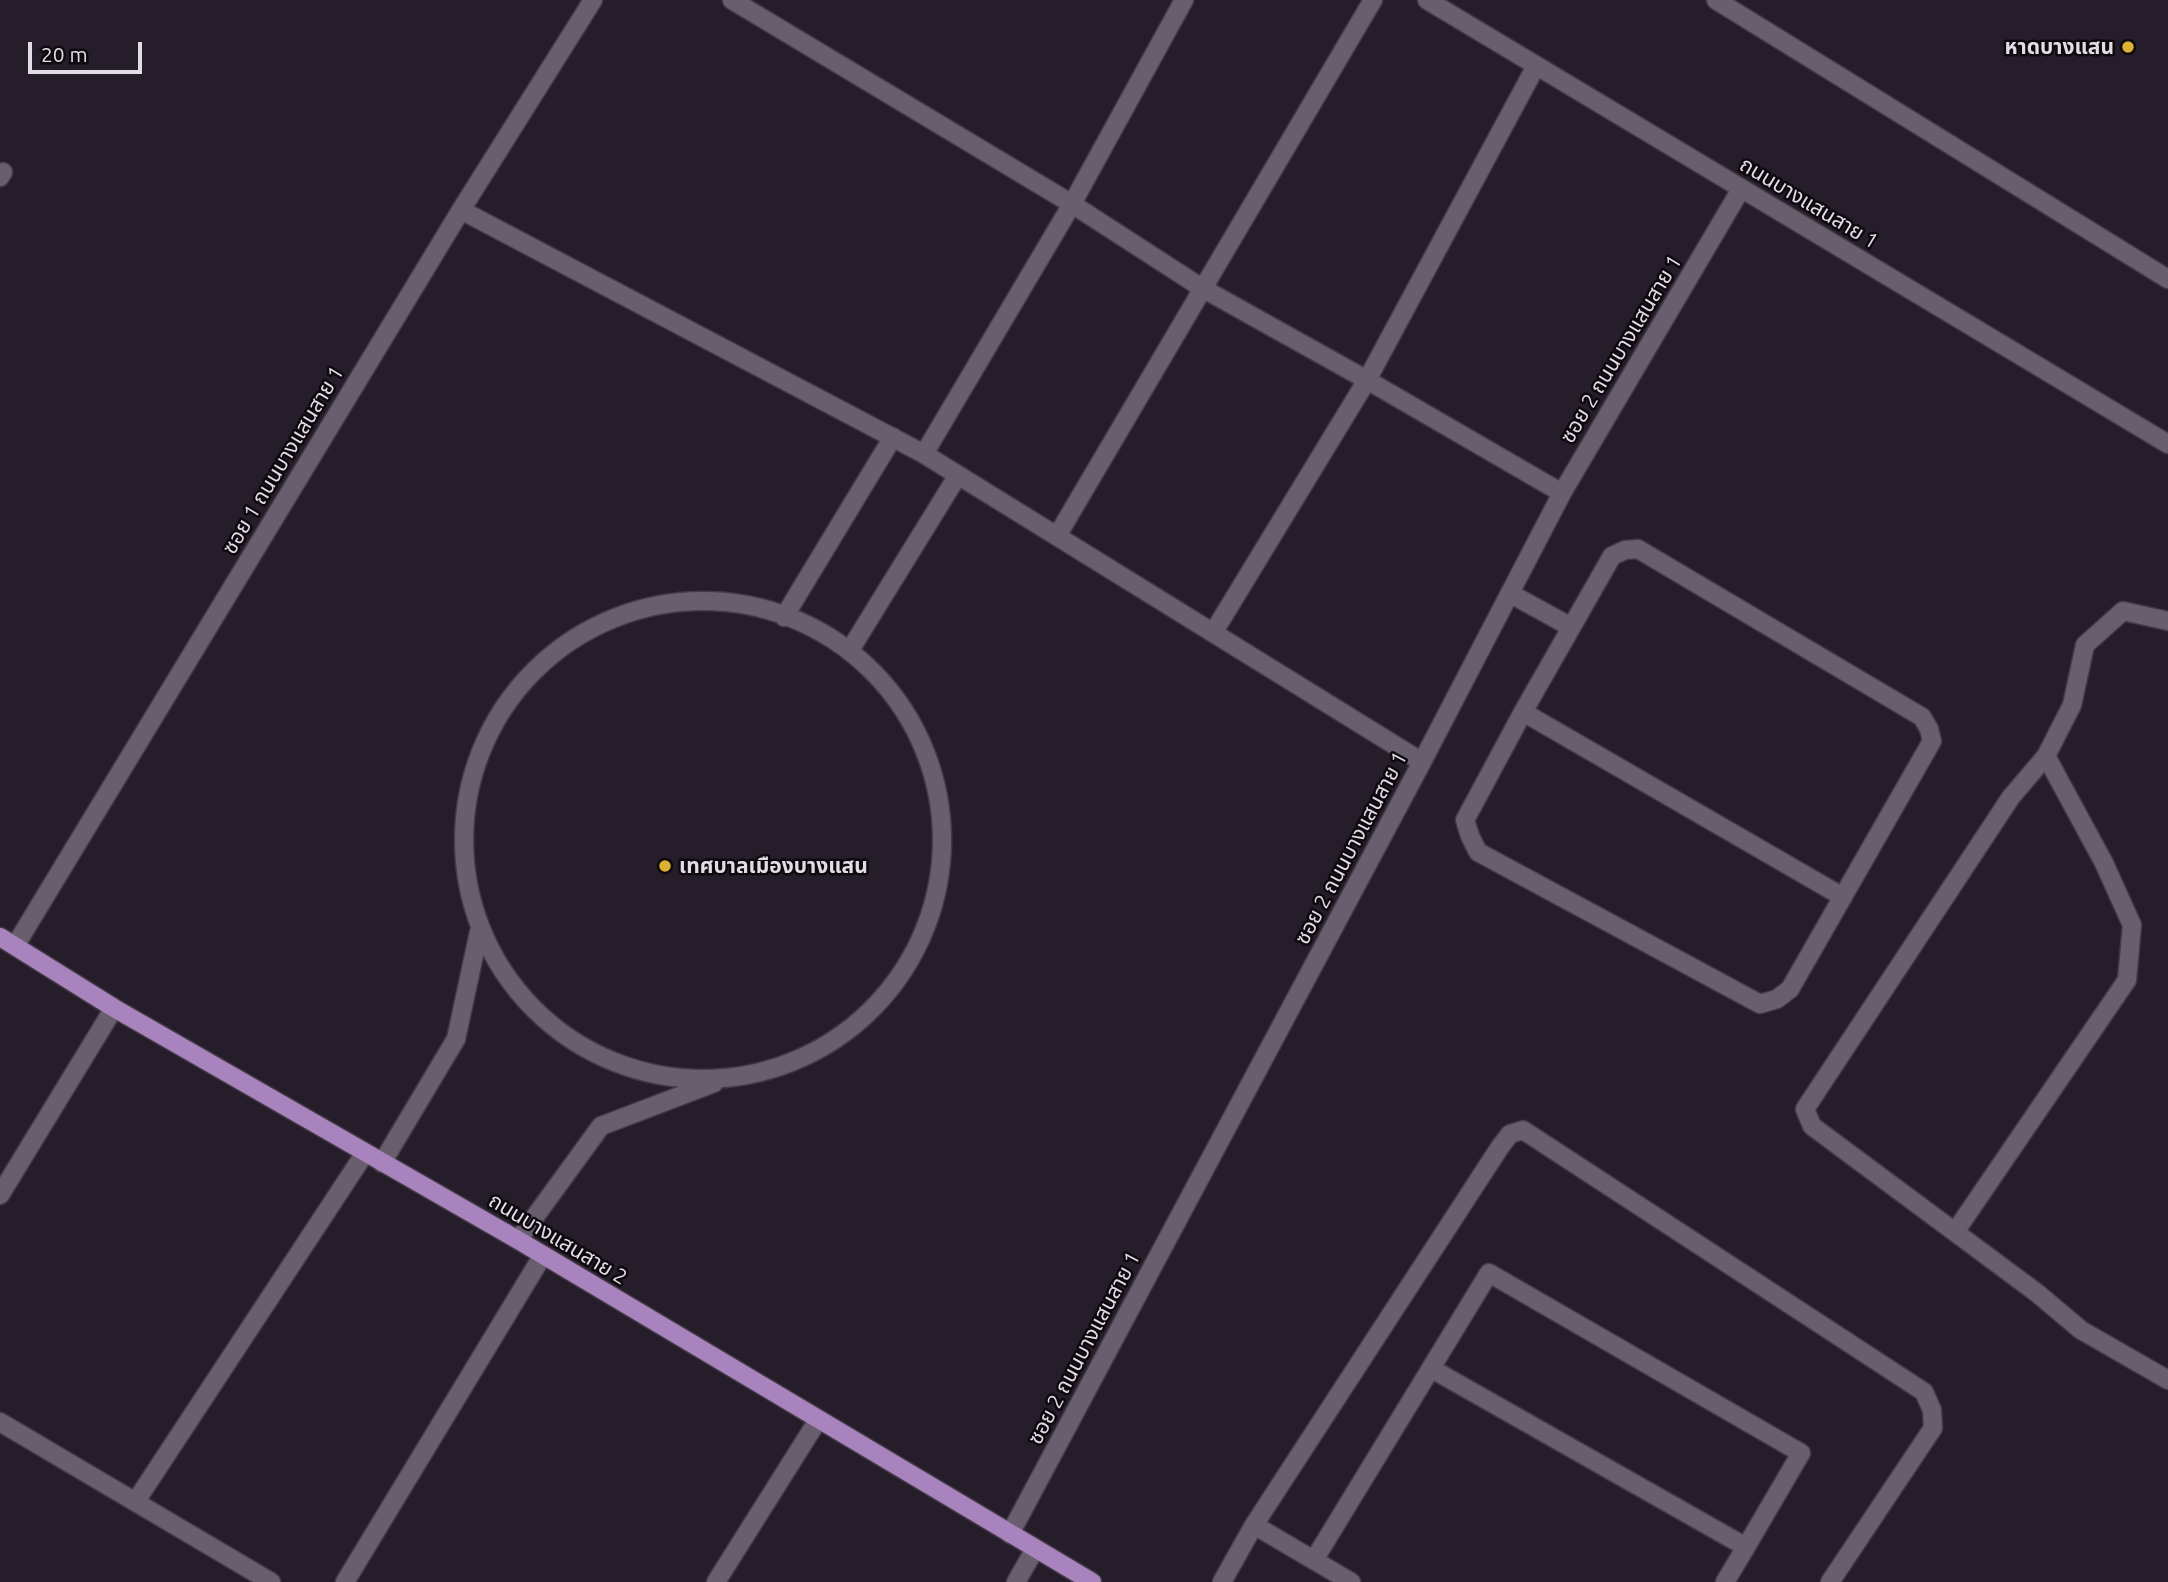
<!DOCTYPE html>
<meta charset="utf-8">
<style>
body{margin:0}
#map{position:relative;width:2168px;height:1582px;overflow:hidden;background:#261d2a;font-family:Ubuntu,sans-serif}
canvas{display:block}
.scale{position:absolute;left:28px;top:42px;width:114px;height:32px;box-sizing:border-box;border:4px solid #e2dce5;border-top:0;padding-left:9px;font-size:21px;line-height:24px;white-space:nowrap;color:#e2dce5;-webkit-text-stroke:5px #0d090f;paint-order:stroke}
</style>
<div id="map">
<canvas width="2168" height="1582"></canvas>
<div class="scale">20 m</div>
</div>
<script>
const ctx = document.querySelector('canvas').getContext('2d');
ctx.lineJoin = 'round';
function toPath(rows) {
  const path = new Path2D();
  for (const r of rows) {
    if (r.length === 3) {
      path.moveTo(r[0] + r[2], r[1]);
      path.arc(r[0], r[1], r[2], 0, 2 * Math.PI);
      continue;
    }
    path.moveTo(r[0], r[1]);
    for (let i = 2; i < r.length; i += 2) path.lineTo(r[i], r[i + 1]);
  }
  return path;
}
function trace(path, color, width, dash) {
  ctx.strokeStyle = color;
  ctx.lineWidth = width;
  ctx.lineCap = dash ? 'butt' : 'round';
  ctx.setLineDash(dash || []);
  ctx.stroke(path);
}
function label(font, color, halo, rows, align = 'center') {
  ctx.font = font + ' Ubuntu,"Noto Sans Thai",sans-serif';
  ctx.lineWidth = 5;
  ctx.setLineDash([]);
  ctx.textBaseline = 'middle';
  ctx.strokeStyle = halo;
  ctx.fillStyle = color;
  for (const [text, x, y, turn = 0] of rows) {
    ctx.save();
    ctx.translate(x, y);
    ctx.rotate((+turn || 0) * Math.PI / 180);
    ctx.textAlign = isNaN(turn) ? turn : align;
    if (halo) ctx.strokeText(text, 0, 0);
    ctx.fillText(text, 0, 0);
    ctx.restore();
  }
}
const minor = toPath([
 [732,0,1072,204,1202,288,1367,380,1562,493],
 [1427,0,2168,444],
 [1716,0,2168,279],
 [0,177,3,172],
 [461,210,924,454,1422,762],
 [924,454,1072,204,1184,0],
 [1057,536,1373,0],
 [1638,549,1922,717,1929,729,1932,741,1790,989,1777,999,1760,1004,1478,852,1470,836,1465,820,1523,712,1612,556,1625,550,1638,549],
 [1511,594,1571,627],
 [703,840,239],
 [784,617,893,437],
 [2168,621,2123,611,2085,645,2072,705,2046,756,2011,797,1805,1109,1812,1126,2037,1293,2081,1330,2168,1380],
 [1213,633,1367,380,1536,66],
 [850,650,958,475],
 [1523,712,1843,897],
 [15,946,461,210,593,0],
 [382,1163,456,1039,479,932],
 [0,1195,114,1008],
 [1955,1232,2127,980,2132,925,2104,863,2046,756],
 [518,1240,601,1126,714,1083],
 [0,1422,271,1582],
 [136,1501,365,1153],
 [1254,1525,1351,1582],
 [1010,1534,1422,762,1562,493,1741,189],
 [1314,1560,1489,1273,1801,1453,1746,1547,1432,1369],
 [345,1582,543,1255],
 [716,1582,818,1420],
 [1016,1582,1035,1549],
 [1222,1582,1254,1525,1500,1147,1510,1134,1523,1130,1924,1392,1932,1410,1933,1428,1830,1582],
 [1725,1582,1746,1547]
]);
const major = toPath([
 [0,937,114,1008,518,1240,1092,1582]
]);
trace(minor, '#423a45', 21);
trace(major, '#423a45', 21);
trace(minor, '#685e6d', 18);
trace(major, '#a983bd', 18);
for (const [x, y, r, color] of [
 [2128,47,7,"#dcb233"],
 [665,866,7,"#dcb233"]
]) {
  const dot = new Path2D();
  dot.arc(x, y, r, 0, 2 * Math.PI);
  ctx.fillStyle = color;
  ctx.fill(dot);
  trace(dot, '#0d090f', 2.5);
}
label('bold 21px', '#e2dce5', '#0d090f', [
 ["หาดบางแสน",2114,47],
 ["เทศบาลเมืองบางแสน",679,866,"left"]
], 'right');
label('21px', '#e2dce5', '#0d090f', [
 ["ถนนบางแสนสาย 1",1809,203,31],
 ["ซอย 2 ถนนบางแสนสาย 1",1621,349,-59],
 ["ซอย 1 ถนนบางแสนสาย 1",283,460,-59],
 ["ซอย 2 ถนนบางแสนสาย 1",1351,848,-62],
 ["ถนนบางแสนสาย 2",558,1239,31],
 ["ซอย 2 ถนนบางแสนสาย 1",1084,1348,-62]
]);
</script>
